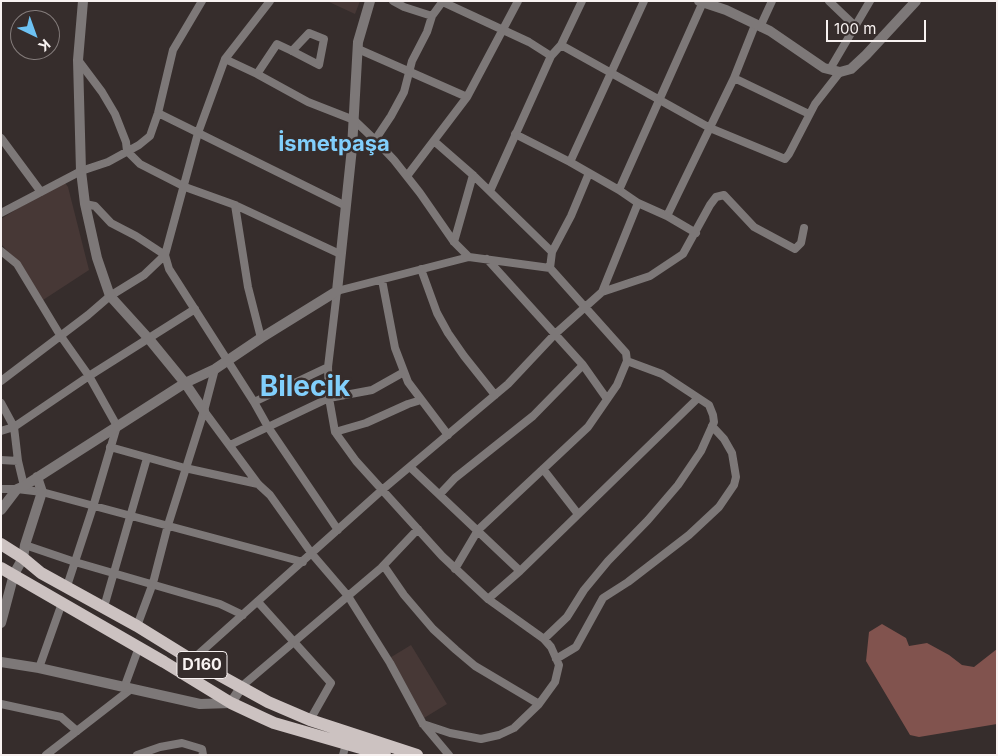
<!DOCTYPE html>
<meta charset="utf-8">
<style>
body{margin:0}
#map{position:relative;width:998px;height:756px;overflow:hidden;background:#362d2c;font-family:Inter,sans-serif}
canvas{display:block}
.frame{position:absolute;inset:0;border:2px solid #f8f2f1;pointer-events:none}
.north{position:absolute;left:10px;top:10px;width:50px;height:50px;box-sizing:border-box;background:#362d2c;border:1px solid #847c7b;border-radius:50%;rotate:138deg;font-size:14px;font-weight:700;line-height:20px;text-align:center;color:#f8f2f1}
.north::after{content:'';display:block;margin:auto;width:18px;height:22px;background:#6dc2f3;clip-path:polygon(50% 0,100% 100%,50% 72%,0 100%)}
.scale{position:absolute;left:826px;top:20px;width:100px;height:22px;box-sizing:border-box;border:2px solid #f8f2f1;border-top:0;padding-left:6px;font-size:15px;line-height:18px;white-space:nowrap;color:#f8f2f1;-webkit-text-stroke:4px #362d2c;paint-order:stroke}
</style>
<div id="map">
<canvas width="998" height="756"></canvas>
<div class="frame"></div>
<div class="north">K</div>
<div class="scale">100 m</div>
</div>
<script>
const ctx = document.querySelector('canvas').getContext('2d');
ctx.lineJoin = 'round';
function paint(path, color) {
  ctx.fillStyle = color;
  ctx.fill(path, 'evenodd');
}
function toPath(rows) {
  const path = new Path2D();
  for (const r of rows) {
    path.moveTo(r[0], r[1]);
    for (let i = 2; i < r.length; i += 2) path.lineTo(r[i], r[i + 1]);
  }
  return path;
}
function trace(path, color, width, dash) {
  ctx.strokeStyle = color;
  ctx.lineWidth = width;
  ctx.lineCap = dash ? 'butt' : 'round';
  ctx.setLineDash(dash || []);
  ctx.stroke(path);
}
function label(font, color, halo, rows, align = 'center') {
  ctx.font = font + ' Inter,sans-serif';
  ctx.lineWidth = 5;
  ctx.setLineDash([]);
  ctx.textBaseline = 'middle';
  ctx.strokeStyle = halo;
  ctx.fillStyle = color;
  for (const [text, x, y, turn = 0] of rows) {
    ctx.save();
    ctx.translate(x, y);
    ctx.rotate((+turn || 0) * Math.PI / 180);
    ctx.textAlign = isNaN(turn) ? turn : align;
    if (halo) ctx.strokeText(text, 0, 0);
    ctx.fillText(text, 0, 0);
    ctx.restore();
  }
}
paint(toPath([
 [327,1,360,1,355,14],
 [63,180,68,187,89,270,43,300,15,259,1,244,1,219],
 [411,645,447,704,424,718,388,659]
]), '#473836');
paint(toPath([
 [882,624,906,638,909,646,927,643,949,655,962,665,974,667,997,649,997,724,919,737,910,735,866,661,869,632]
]), '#81534e');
trace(toPath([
 [270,1,225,59,198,133,165,255,169,269,254,402,268,427,338,530],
 [393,1,404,7,432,16],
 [829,1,854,25],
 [443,2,529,42,551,56],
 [760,27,772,1],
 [561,45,710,128,785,159,789,154,815,104,840,72],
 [358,49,467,97],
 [225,59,257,74,308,102,354,120,375,140,394,160,420,193,454,242,469,257],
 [78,60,102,92,115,114,126,142,127,151,140,164,185,187,235,205,340,254],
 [830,69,870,1],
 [257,74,277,44,292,51,319,65,324,39,309,33,292,51],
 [734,78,809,114],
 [158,113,346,206],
 [515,134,570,162,619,190,638,203,667,216,696,233],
 [1,138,41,192],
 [375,140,391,116,404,92,412,61,427,32,432,16,443,1],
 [434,141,473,175,552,252],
 [570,162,644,1],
 [407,176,467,97,518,1],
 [619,190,703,2],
 [490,191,551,56,561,45,582,1],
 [235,205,248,287,261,338],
 [1,213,81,171,108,162,139,145,150,136,158,113,173,50,202,1],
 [667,216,734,78,755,25],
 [454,242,473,175],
 [1,251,17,264,60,335,89,376,117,426,93,507,67,586],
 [487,259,583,365,607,399],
 [421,269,437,313,448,333,464,356,495,395],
 [382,280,395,348,408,382,448,435],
 [602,292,650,276,683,254,710,205,716,197,724,195,754,227,795,249,801,243,804,228],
 [1,381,88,315,110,296,144,275,165,255,136,236,111,223,95,206,85,204],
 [254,402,328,367],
 [1,403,14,427,18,461,24,486],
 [204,411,258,484,270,495,312,554,348,596,390,663,423,724,449,755],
 [1,431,14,427,89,376,195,309],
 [335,432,366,423,408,404,421,400],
 [230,445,329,398,372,390,404,372],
 [110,447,185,468,258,484],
 [1,460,18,461],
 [410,467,520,571],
 [543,469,578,514],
 [1,489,17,489,42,492,303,562],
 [440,494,455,478,533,416,583,365],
 [25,545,75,562,220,604,243,615],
 [384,566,404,595,433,629,456,650,475,666,539,704],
 [455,569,478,530,588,427,617,385,627,361,626,353,550,268,552,252,571,216,589,173],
 [488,599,520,571,697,399],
 [258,602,331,683,310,720],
 [104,607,147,458],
 [137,626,153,583,168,525,204,411,215,369],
 [544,639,567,617,584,590,608,561,648,520,678,485,701,451,714,422,713,415,709,405,662,374,627,361],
 [556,659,576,647,603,598,628,582,689,535,719,507,734,485,736,477,732,453,724,439,712,426],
 [192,660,382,490,508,384,555,334,602,292,638,203],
 [39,668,62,603],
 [242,686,381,568,418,529],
 [124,688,139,647],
 [1,704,61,717,77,731],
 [423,724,450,733,481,739,499,735,514,728,539,704,555,682,559,665,551,647,544,639,488,599,442,556,356,461,335,432,329,398,328,367,337,291,469,257,550,268],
 [46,755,131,689],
 [137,755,160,747,182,743,202,749,203,755],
 [343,755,346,744]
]), '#7d7878', 8);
trace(toPath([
 [83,1,78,60,81,171,85,204,97,258,110,296,149,339,185,383,204,411],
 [699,1,726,10,770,31,824,68,840,72,851,69,866,55,916,1],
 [1,510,17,489,24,486,185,383,215,369,261,338,337,291,352,148,358,42,370,1],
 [1,623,14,574,23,558,25,545,42,492,37,477],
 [1,662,39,668,200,704,231,703,242,686]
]), '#7d7878', 10);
trace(toPath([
 [1,544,23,558,41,573,137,626,192,660,268,702,310,720,417,755],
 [1,568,164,662,231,703,263,718,274,723,385,755]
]), '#ccc2c1', 12);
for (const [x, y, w] of [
 [202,665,50]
]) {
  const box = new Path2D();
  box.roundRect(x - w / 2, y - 13.5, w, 27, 4);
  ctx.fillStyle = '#362d2c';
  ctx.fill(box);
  trace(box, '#f8f2f1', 1);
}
label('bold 16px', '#f8f2f1', null, [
 ["D160",202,665]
]);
label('bold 22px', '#81cffc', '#362d2c', [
 ["İsmetpaşa",334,144]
]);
label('bold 28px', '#81cffc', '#362d2c', [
 ["Bilecik",305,388]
]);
</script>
